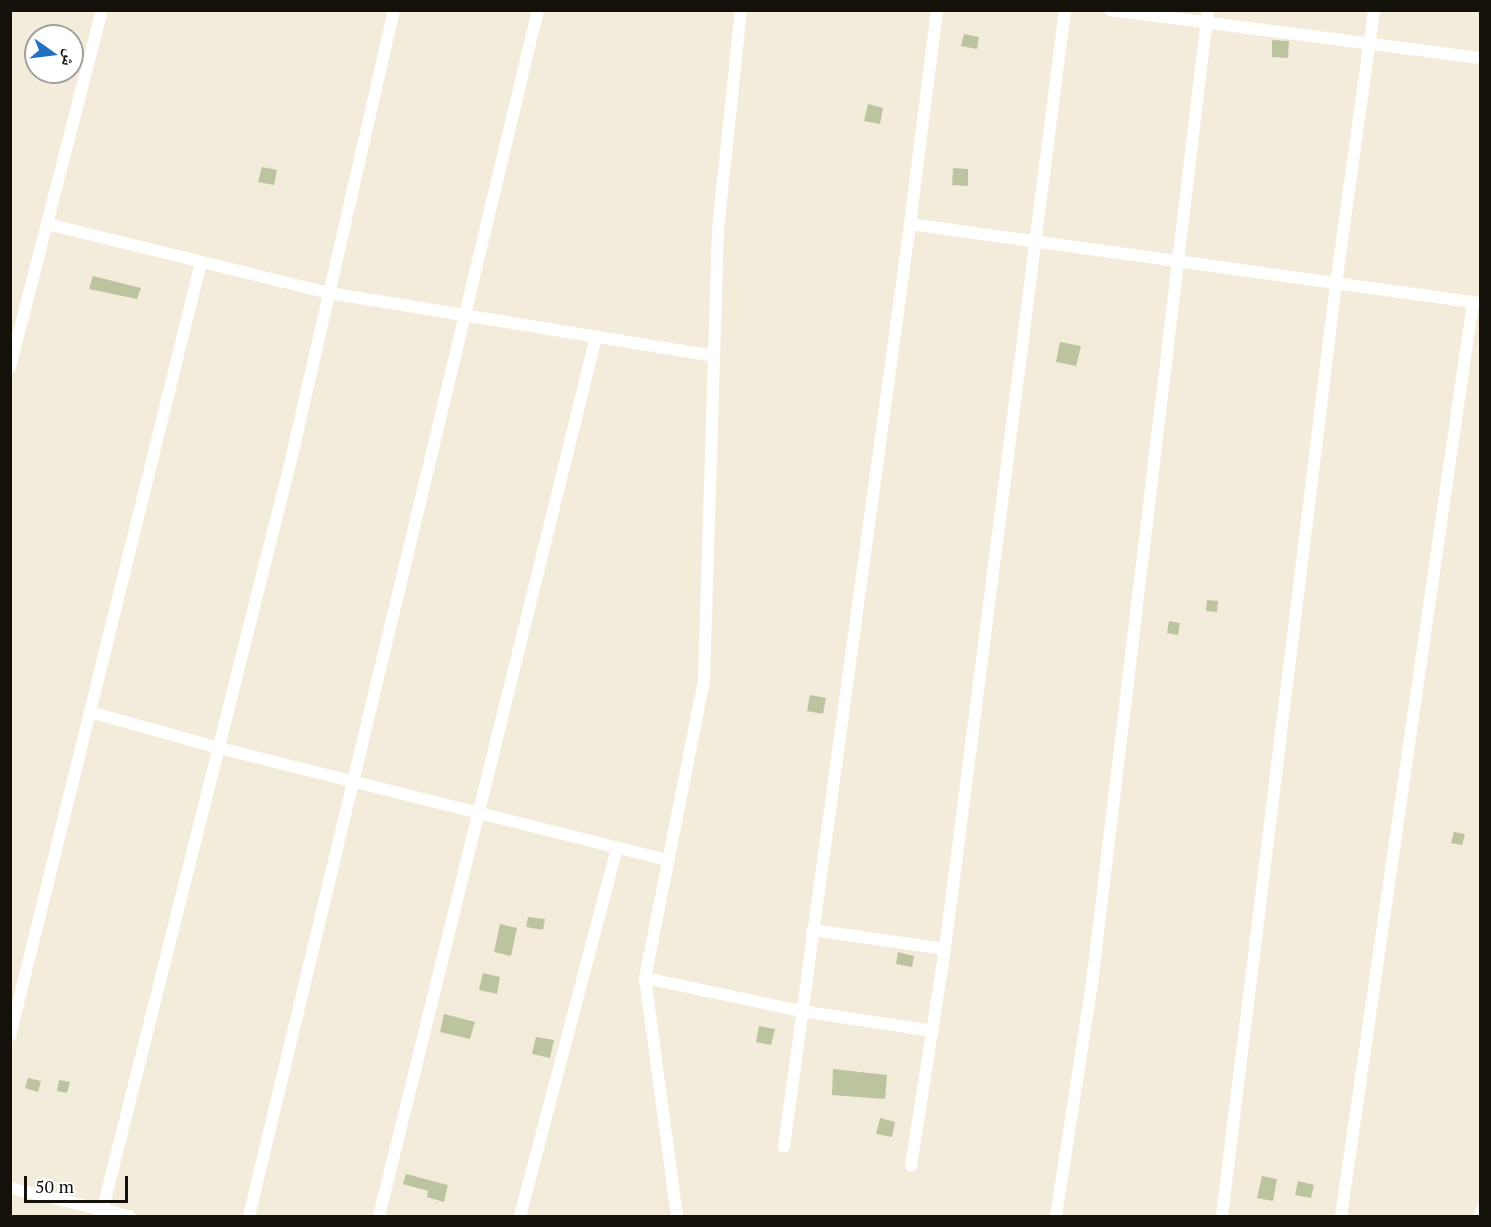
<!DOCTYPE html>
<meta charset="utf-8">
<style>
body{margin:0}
#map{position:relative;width:1491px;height:1227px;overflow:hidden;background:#f4ecda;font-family:"PT Serif","Noto Naskh Arabic",serif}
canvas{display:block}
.frame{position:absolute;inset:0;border:12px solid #14110b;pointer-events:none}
.north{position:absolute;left:24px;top:24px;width:60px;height:60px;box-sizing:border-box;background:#fff;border:2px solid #a1a09d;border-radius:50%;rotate:104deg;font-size:16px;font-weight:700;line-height:24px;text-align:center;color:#14110b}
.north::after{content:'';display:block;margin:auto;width:21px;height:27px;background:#2272c1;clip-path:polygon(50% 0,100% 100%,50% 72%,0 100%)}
.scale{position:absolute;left:24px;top:1176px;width:104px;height:27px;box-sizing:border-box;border:3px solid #14110b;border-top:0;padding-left:8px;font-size:18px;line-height:21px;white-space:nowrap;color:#14110b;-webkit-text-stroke:4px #fff;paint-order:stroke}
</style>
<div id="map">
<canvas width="1491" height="1227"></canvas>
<div class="frame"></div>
<div class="north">ش</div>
<div class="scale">50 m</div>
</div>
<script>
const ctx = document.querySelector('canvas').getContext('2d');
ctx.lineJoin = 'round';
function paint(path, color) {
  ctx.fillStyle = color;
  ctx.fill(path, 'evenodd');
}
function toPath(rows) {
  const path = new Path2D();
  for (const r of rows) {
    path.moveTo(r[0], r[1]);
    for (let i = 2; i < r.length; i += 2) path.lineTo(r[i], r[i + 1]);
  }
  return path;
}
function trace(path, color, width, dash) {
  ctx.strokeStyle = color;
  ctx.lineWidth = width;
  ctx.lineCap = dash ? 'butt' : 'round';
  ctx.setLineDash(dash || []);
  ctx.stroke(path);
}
paint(toPath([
 [964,34,979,37,977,49,961,46],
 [1272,40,1289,41,1288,58,1272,57],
 [868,104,883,108,880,124,864,121],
 [262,167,277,170,274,185,258,182],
 [953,168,968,169,968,186,952,185],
 [93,276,141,288,137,299,89,289],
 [1060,342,1081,346,1076,366,1056,362],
 [1207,600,1218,601,1217,612,1206,611],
 [1169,621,1180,623,1178,635,1167,633],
 [810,695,826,698,823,714,807,711],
 [1454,832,1465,834,1462,845,1451,843],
 [528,917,545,919,543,930,526,927],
 [500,924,517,928,511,956,494,952],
 [898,952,914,956,912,967,896,964],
 [483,973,500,977,497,994,479,990],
 [444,1014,475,1022,470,1039,440,1032],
 [759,1026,775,1029,771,1045,756,1042],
 [536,1037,554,1040,550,1058,532,1054],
 [833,1069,887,1075,885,1099,832,1095],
 [28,1078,41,1081,38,1092,25,1088],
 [59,1080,70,1082,67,1093,57,1091],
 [880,1118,895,1122,892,1137,876,1134],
 [406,1174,448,1185,444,1202,427,1197,428,1191,403,1184],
 [1262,1176,1277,1179,1273,1201,1257,1198],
 [1298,1181,1314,1185,1311,1198,1295,1195]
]), '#bbc49e');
trace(toPath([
 [1110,10,1480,58],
 [47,224,329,293,714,356],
 [910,224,1479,303],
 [10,367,102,10],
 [90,712,219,748,667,860],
 [812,930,945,949],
 [645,978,801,1011,933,1031],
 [10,1036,201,262],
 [784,1147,910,224,937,10],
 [911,1166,945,949,1065,10],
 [10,1188,129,1216],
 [101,1216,291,460,394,10],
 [249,1216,538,10],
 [379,1216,596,337],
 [520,1216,617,848],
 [677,1216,645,978,704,680,718,229,741,10],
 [1056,1216,1092,983,1208,10],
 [1222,1216,1336,284,1374,10],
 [1341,1216,1473,302],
 [1480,1216,1480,1212]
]), '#fff', 12);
</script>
